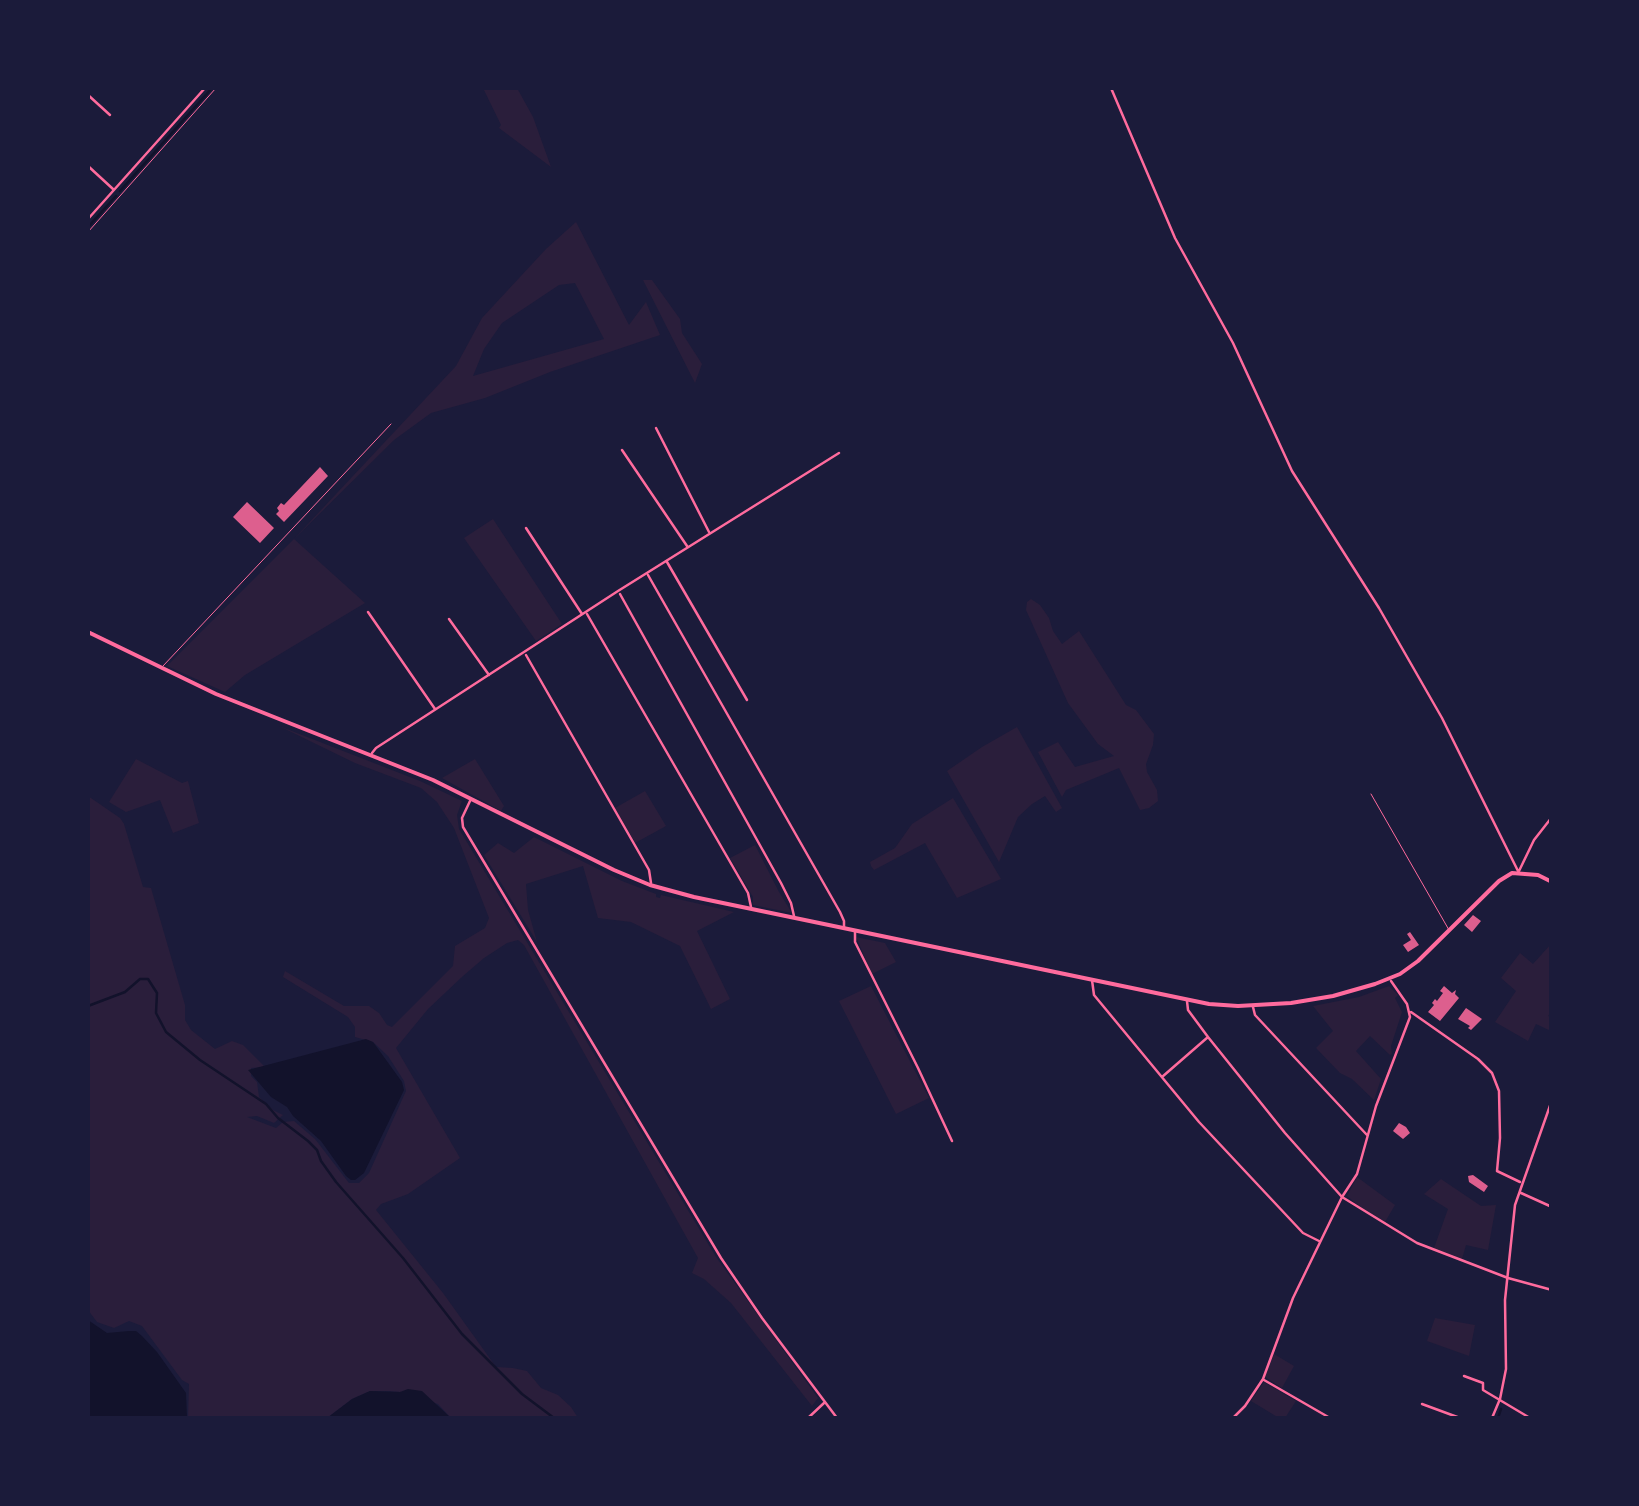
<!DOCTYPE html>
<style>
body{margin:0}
#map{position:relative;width:1639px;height:1506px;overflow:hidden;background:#1b1b3a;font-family:"PT Serif",serif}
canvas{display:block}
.frame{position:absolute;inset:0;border:90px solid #1b1b3a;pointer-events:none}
</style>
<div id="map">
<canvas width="1639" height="1506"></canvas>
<div class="frame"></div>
</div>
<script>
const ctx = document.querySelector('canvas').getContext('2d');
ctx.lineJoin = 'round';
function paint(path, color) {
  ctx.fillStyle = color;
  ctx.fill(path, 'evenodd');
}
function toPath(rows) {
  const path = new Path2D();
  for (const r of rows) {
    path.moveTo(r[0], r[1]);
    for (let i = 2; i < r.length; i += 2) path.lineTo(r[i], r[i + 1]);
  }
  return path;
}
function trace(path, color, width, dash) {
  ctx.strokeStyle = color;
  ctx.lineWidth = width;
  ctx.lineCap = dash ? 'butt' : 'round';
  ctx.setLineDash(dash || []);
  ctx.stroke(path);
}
paint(toPath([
 [483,88,517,88,533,117,551,167,499,128,501,125],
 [576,222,629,325,646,302,660,335,550,372,485,398,431,413,394,440,294,539,365,603,245,675,225,692,167,666,293,540,456,366,482,318,546,249],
 [575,283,604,339,473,376,484,349,502,323,559,285],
 [643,280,652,280,680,319,682,333,702,364,695,383],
 [493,519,562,624,536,641,464,538],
 [1031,599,1040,605,1049,618,1053,631,1062,644,1079,631,1126,705,1136,710,1154,734,1153,745,1146,764,1147,772,1157,790,1158,801,1149,808,1140,810,1119,768,1066,790,1062,797,1038,752,1058,742,1075,767,1114,756,1098,744,1068,703,1026,610,1027,602],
 [279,726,420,781,462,801,457,815,459,829,716,1257,818,1398,812,1406,731,1303,704,1279,692,1273,698,1258,524,945,518,940,507,943,484,958,463,976,428,1009,396,1048,460,1158,408,1194,381,1204,376,1210,443,1293,496,1367,513,1368,527,1371,541,1388,558,1395,571,1407,578,1418,451,1418,438,1404,401,1392,388,1391,370,1391,352,1399,327,1418,188,1418,189,1384,182,1380,142,1326,129,1321,114,1328,97,1322,88,1310,88,796,120,818,124,824,143,887,151,888,185,1005,185,1020,191,1030,215,1049,232,1041,243,1045,265,1067,251,1068,251,1076,257,1082,259,1097,273,1110,283,1115,274,1123,257,1116,247,1117,276,1128,283,1122,294,1121,315,1139,349,1183,359,1183,369,1173,406,1091,404,1081,388,1056,373,1042,355,1037,355,1027,348,1017,283,977,285,971,344,1006,369,1006,379,1013,387,1025,392,1027,453,966,455,946,485,928,489,918,454,828,437,802,421,788,355,763],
 [1017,727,1062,808,1056,812,1045,796,1032,804,1018,817,999,862,947,771,982,747],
 [136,759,182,783,188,781,199,823,173,833,160,800,126,812,109,802],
 [475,759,504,806,501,811,442,778],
 [645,791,666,826,635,843,615,808],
 [953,798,1001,879,957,898,925,843,874,870,871,866,870,862,895,848,912,824],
 [534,837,622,881,656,894,656,897,660,898,661,895,734,912,697,931,730,999,711,1009,680,946,631,922,598,918,583,866,526,884,528,910,537,942,484,855,498,843,514,853],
 [755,845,779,892,792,913,753,905,753,897,730,858],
 [856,937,885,943,896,962,872,974],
 [1551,944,1552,1010,1548,1016,1551,1017,1551,1031,1536,1024,1528,1041,1495,1022,1516,991,1501,978,1520,953,1533,964],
 [871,986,929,1098,896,1114,839,1001],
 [1389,986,1398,995,1395,998,1402,1012,1391,1046,1392,1054,1390,1055,1370,1036,1356,1051,1381,1079,1374,1100,1352,1079,1340,1073,1316,1048,1333,1031,1313,1006,1359,997],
 [1357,1177,1395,1205,1385,1222,1359,1206,1347,1196],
 [1441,1179,1481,1206,1496,1205,1488,1250,1466,1245,1462,1259,1434,1248,1448,1209,1424,1194],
 [1435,1318,1475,1325,1469,1356,1427,1341],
 [1274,1354,1294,1366,1282,1388,1265,1377],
 [1264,1382,1296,1401,1285,1418,1279,1418,1251,1401]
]), '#2a1e3b');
paint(toPath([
 [366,1039,373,1042,376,1046,402,1082,404,1090,364,1173,355,1180,351,1180,346,1176,321,1141,293,1116,287,1107,271,1097,248,1070],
 [88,1320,107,1333,129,1331,136,1331,142,1336,157,1352,186,1393,187,1418,88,1418],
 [408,1389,422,1391,451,1418,327,1418,352,1399,370,1391,400,1392]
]), '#12122b');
trace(toPath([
 [120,191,212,88],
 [88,227,116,196],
 [88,1006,125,992,140,979,148,979,157,993,156,1013,166,1032,200,1060,266,1104,278,1118,308,1141,317,1150,321,1161,336,1182,403,1258,462,1334,522,1394,554,1418],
 [1498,1418,1501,1409]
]), '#12122b', 2.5);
paint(toPath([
 [320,467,328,476,284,522,276,514,279,511,277,508,281,503,284,505],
 [247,502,274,528,260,543,233,517],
 [1473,915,1481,921,1472,932,1464,925],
 [1410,932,1419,945,1408,952,1403,945,1411,940,1407,934],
 [1444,986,1452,993,1456,990,1455,994,1459,998,1440,1021,1428,1012,1434,1005,1432,1003,1435,999,1437,1001,1443,993,1440,991],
 [1466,1008,1482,1019,1471,1030,1468,1028,1470,1026,1458,1019],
 [1399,1123,1406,1127,1410,1133,1403,1139,1393,1131],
 [1473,1175,1488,1186,1484,1192,1469,1182,1468,1176]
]), '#dd5f8e');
trace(toPath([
 [88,232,216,88]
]), '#ff6b9d', 1);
trace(toPath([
 [163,666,391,424],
 [1371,794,1449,930]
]), '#ff6b9d', 1);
trace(toPath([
 [1111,88,1175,238,1233,343,1292,471,1379,608,1442,718,1518,871],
 [88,95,110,115],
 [88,166,113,189],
 [656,428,709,532],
 [622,450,687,546],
 [526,528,582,614],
 [667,562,747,700],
 [648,575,840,912,844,921,844,928],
 [620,594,781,883,791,903,794,916],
 [368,612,435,709],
 [587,614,748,893,751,907],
 [449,619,489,675],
 [526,655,649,870,651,883],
 [372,753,376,748,618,591,839,453],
 [470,801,462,818,463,827,721,1258,762,1318,837,1418],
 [1519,871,1534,840,1552,817],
 [855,931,855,942,918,1068,952,1141],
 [1092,980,1094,995,1199,1122,1303,1233,1319,1241],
 [1187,1001,1188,1010,1208,1037,1285,1133,1342,1197,1417,1243,1508,1278,1552,1290],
 [1253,1007,1255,1015,1367,1135],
 [1411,1012,1478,1059,1492,1073,1499,1091,1500,1138,1497,1171,1520,1182],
 [1162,1077,1208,1037],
 [1521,1193,1552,1207],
 [1464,1376,1483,1383,1483,1390,1530,1418],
 [1264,1380,1330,1418],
 [1422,1404,1460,1418],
 [808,1418,824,1403],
 [1233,1418,1245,1406,1263,1379,1293,1298,1342,1197,1357,1174,1376,1106,1410,1017,1407,1004,1391,981],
 [1492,1418,1500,1399,1506,1369,1505,1300,1515,1205,1552,1100]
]), '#ff6b9d', 2.5);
trace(toPath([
 [88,219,205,88]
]), '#ff6b9d', 2.5);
trace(toPath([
 [88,632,216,694,433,780,614,870,650,885,694,897,1209,1004,1238,1006,1291,1003,1333,996,1375,984,1400,974,1418,961,1499,881,1512,873,1538,875,1552,882]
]), '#ff6b9d', 4);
</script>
